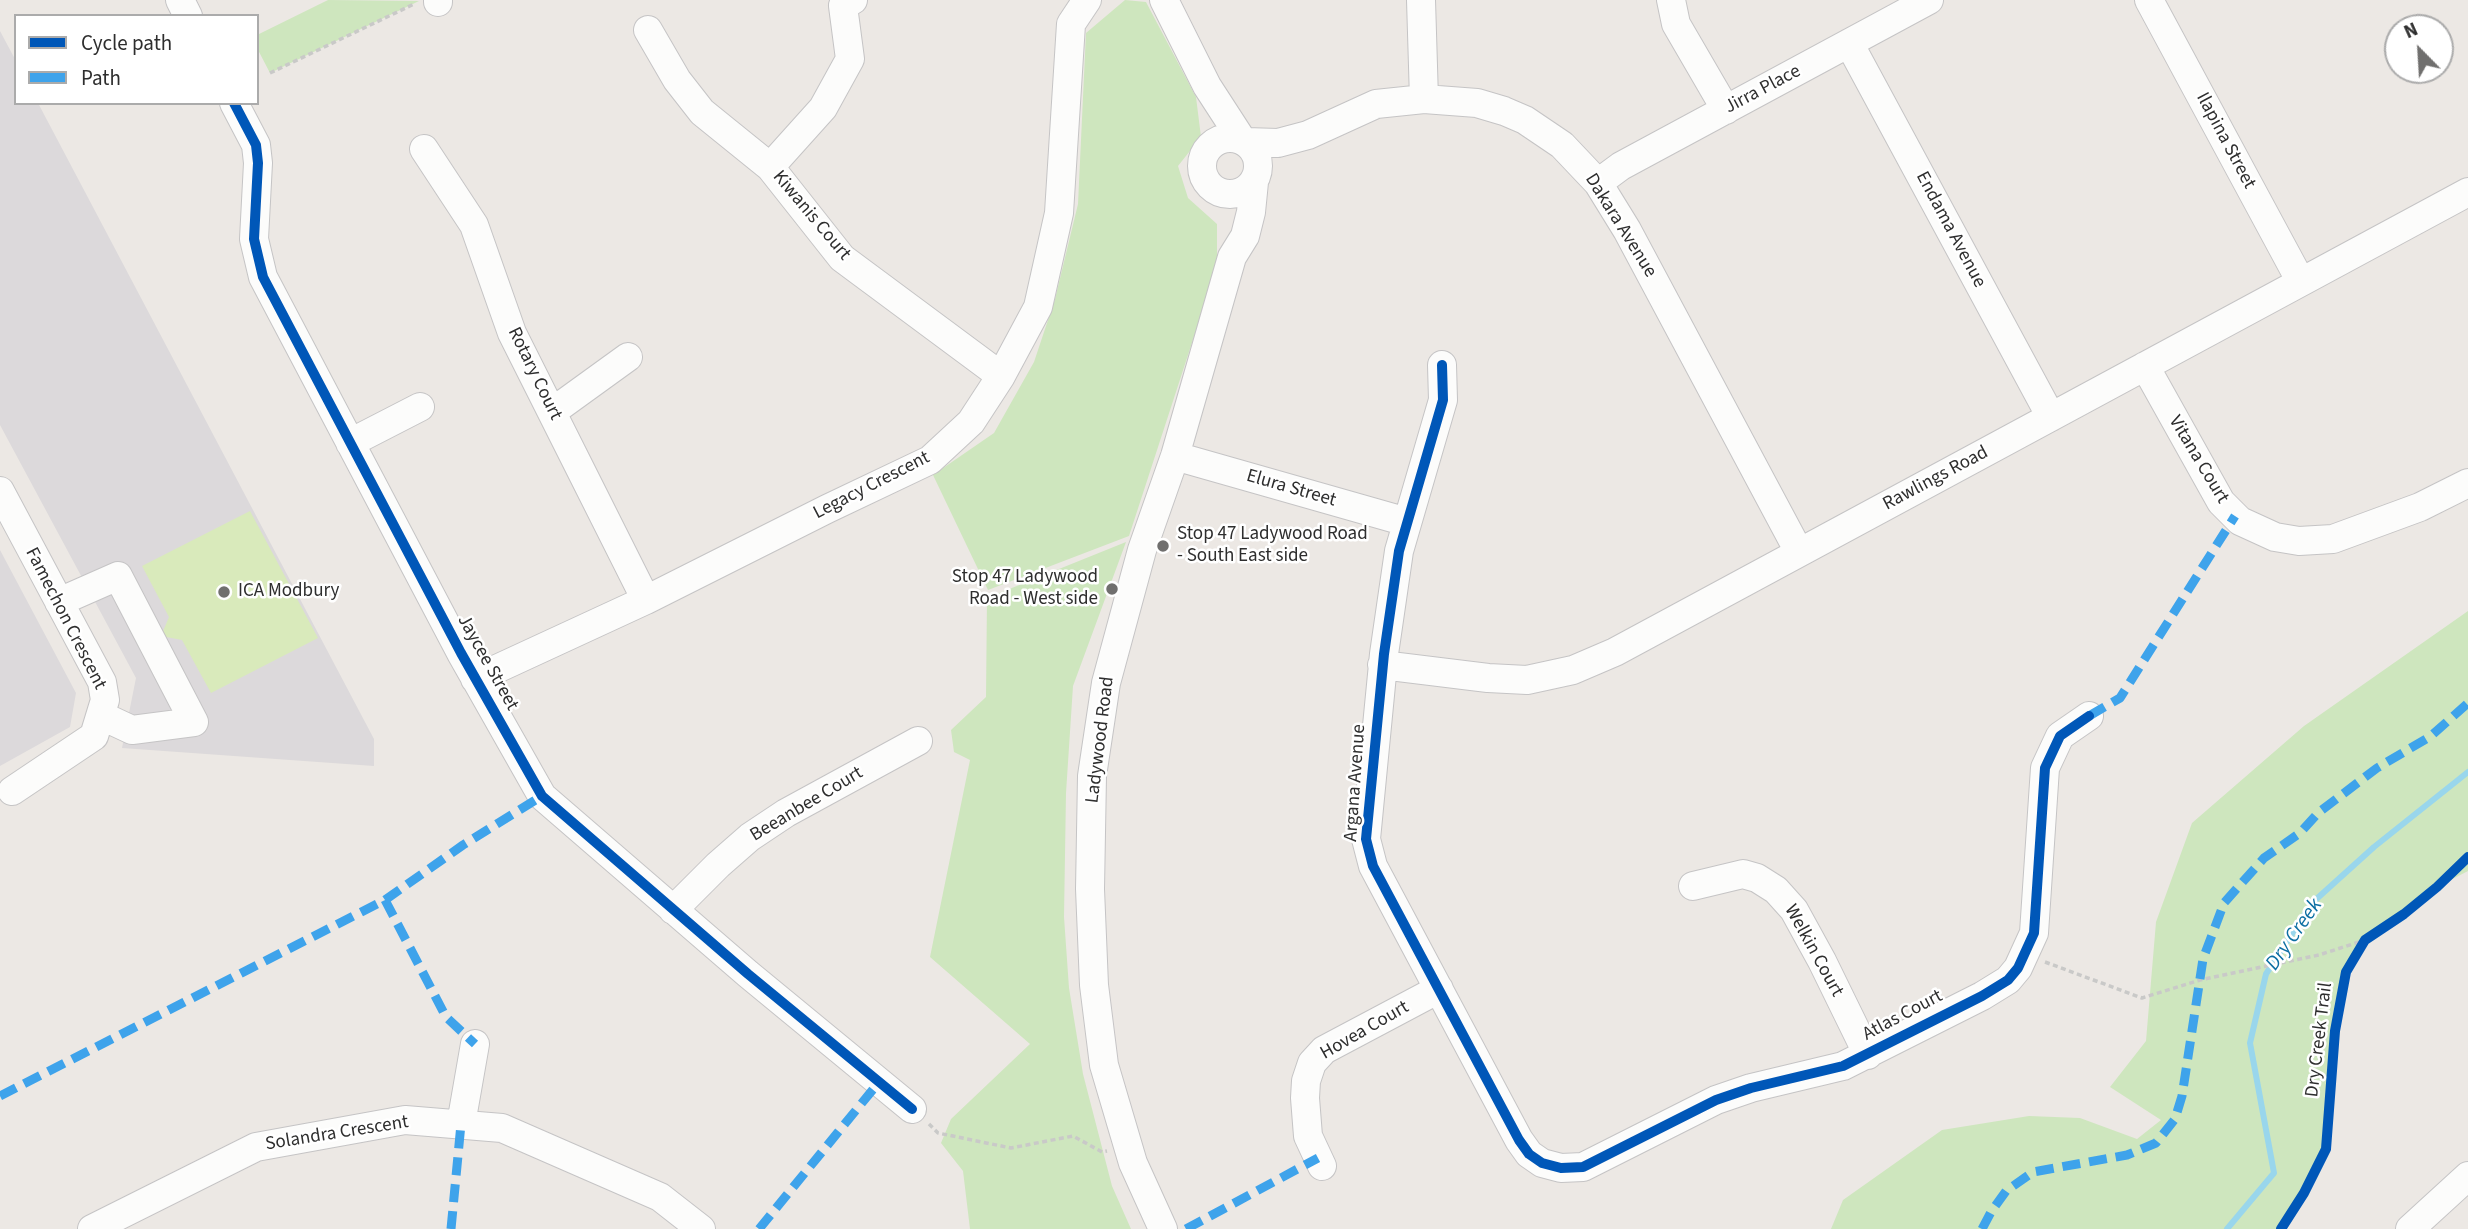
<!DOCTYPE html>
<style>
body{margin:0}
#map{position:relative;width:2468px;height:1229px;overflow:hidden;background:#ece8e4;font-family:"Source Sans 3",sans-serif}
canvas{display:block}
.legend{position:absolute;left:14px;top:14px;width:245px;height:91px;box-sizing:border-box;background:#fff;border:2px solid #ababab;margin:0;padding:9px 12px;list-style:none;font-size:21px;color:#2e2e2e}
.legend li{display:flex;align-items:center;gap:14px;height:35px}
.legend b{width:35px;border:2px solid #ababab}
.north{position:absolute;left:2384px;top:14px;width:70px;height:70px;box-sizing:border-box;background:#fff;border:2px solid #ababab;border-radius:50%;rotate:336deg;font-size:19px;font-weight:700;line-height:28px;text-align:center;color:#2e2e2e}
.north::after{content:'';display:block;margin:auto;width:24px;height:32px;background:#706f6e;clip-path:polygon(50% 0,100% 100%,50% 72%,0 100%)}
</style>
<div id="map">
<canvas width="2468" height="1229"></canvas>
<ul class="legend">
<li><b style="height:9px;background:#0057b8"></b>Cycle path</li>
<li><b style="height:9px;background:#3ea3eb"></b>Path</li>
</ul>
<div class="north">N</div>
</div>
<script>
const ctx = document.querySelector('canvas').getContext('2d');
ctx.lineJoin = 'round';
function paint(path, color) {
  ctx.fillStyle = color;
  ctx.fill(path, 'evenodd');
}
function toPath(rows) {
  const path = new Path2D();
  for (const r of rows) {
    if (r.length === 3) {
      path.moveTo(r[0] + r[2], r[1]);
      path.arc(r[0], r[1], r[2], 0, 2 * Math.PI);
      continue;
    }
    path.moveTo(r[0], r[1]);
    for (let i = 2; i < r.length; i += 2) path.lineTo(r[i], r[i + 1]);
  }
  return path;
}
function trace(path, color, width, dash) {
  ctx.strokeStyle = color;
  ctx.lineWidth = width;
  ctx.lineCap = dash ? 'butt' : 'round';
  ctx.setLineDash(dash || []);
  ctx.stroke(path);
}
function label(font, color, halo, rows, align = 'center') {
  ctx.font = font + ' "Source Sans 3",sans-serif';
  ctx.lineWidth = 5;
  ctx.setLineDash([]);
  ctx.textBaseline = 'middle';
  ctx.strokeStyle = halo;
  ctx.fillStyle = color;
  for (const [text, x, y, turn = 0] of rows) {
    ctx.save();
    ctx.translate(x, y);
    ctx.rotate((+turn || 0) * Math.PI / 180);
    ctx.textAlign = isNaN(turn) ? turn : align;
    if (halo) ctx.strokeText(text, 0, 0);
    ctx.fillText(text, 0, 0);
    ctx.restore();
  }
}
paint(toPath([
 [0,31,16,61,16,103,38,103,374,739,374,766,122,748,136,678,0,425],
 [0,550,76,693,70,727,0,766]
]), '#dcd9db');
paint(toPath([
 [328,0,419,1,270,73,257,48,257,35],
 [1125,0,1146,2,1196,97,1201,137,1178,166,1188,198,1217,224,1217,266,1129,536,988,590,933,475,994,433,1034,362,1055,299,1078,204,1086,33],
 [1126,542,1073,686,1066,793,1064,917,1069,988,1083,1074,1112,1186,1131,1229,970,1229,963,1171,941,1143,951,1119,1030,1044,930,957,970,760,954,752,951,730,986,697,987,598],
 [2468,611,2468,871,2437,887,2404,914,2365,940,2346,972,2335,1031,2326,1149,2304,1193,2281,1229,1831,1229,1843,1200,1942,1130,2029,1116,2080,1118,2137,1139,2161,1120,2110,1087,2146,1041,2156,922,2192,823,2304,726]
]), '#cee6be');
paint(toPath([
 [250,511,318,638,211,693,182,640,161,636,169,617,142,566]
]), '#d9eabb');
trace(toPath([
 [2227,1229,2274,1173,2250,1043,2266,974,2312,903,2374,847,2468,772]
]), '#99d6ec', 6);
const minor = toPath([
 [180,0,188,16],
 [438,0,438,2],
 [1164,0,1207,86,1242,140],
 [1421,0,1424,99],
 [1671,0,1676,24,1726,110],
 [2149,0,2301,282],
 [648,30,677,80,702,112,770,167,842,258,1001,376],
 [1849,43,2051,417],
 [234,103,256,145,258,163,254,239,263,277,461,653,542,796,748,974,912,1109],
 [1230,166,28],
 [1246,142,1278,143,1308,135,1376,104,1424,99,1477,103,1504,111,1525,120,1562,145,1598,183,1627,230,1799,552],
 [424,149,474,225,512,333,646,600],
 [770,167,823,108,850,59,843,6,853,0],
 [1598,183,1621,166,1929,0],
 [1442,365,1443,400,1399,551,1384,654,1366,839,1373,866,1519,1140,1529,1154,1542,1163,1561,1168,1583,1167,1716,1100,1751,1088,1843,1066,1982,996,2008,980,2018,968,2034,933,2045,768,2060,736,2089,716],
 [2145,366,2221,502,2240,521,2275,537,2299,541,2333,539,2420,507,2468,483],
 [552,412,628,357],
 [350,443,420,407],
 [1175,456,1407,522],
 [0,491,102,682,105,700,94,736,12,791],
 [59,602,118,576,194,722,132,730,102,716],
 [1382,665,1488,678,1527,680,1573,670,1615,652,2468,192],
 [475,679,646,600,827,509,930,460,971,422,1001,376,1038,307,1059,213,1071,24,1087,0],
 [1693,886,1743,874,1757,878,1776,890,1794,910,1822,961,1868,1055],
 [673,910,718,865,750,837,786,813,918,741],
 [461,1124,475,1044],
 [1322,1166,1308,1136,1305,1098,1306,1081,1312,1063,1324,1050,1439,989],
 [92,1229,256,1147,405,1120,502,1128,660,1197,701,1229],
 [1163,1229,1133,1163,1104,1065,1094,985,1090,889,1092,776,1106,683,1142,550,1175,456,1232,257,1245,236,1251,212,1254,182],
 [2410,1229,2468,1176]
]);
trace(minor, '#c5c4c5', 30);
trace(toPath([
 [270,73,414,4],
 [2045,962,2142,998,2200,980,2319,955,2365,940],
 [929,1124,938,1133,1011,1148,1073,1136,1102,1152,1107,1151]
]), '#c9c9c8', 3.5, [5, 3.5]);
trace(minor, '#fcfcfb', 28);
trace(toPath([
 [2089,716,2120,698,2235,516],
 [385,900,463,845,542,796],
 [0,1096,385,900,446,1017,475,1044],
 [451,1229,461,1124],
 [759,1229,879,1082],
 [1186,1229,1318,1158],
 [1982,1229,1991,1212,2006,1191,2033,1172,2127,1155,2156,1143,2175,1119,2182,1096,2203,959,2224,903,2264,858,2300,833,2318,813,2377,768,2431,736,2468,703]
]), '#3ea3eb', 9, [18, 9]);
trace(toPath([
 [234,103,256,145,258,163,254,239,263,277,461,653,542,796,748,974,912,1109],
 [1442,365,1443,400,1399,551,1384,654,1366,839,1373,866,1519,1140,1529,1154,1542,1163,1561,1168,1583,1167,1716,1100,1751,1088,1843,1066,1982,996,2008,980,2018,968,2034,933,2045,768,2060,736,2089,716],
 [2281,1229,2304,1193,2326,1149,2335,1031,2346,972,2365,940,2404,914,2437,887,2468,857]
]), '#0057b8', 10);
for (const [x, y, r, color] of [
 [1163,546,7,"#706f6e"],
 [1112,589,7,"#706f6e"],
 [224,592,7,"#706f6e"]
]) {
  const dot = new Path2D();
  dot.arc(x, y, r, 0, 2 * Math.PI);
  ctx.fillStyle = color;
  ctx.fill(dot);
  trace(dot, '#fff', 2.5);
}
label('19px', '#2e2e2e', '#fff', [
 ["Jirra Place",1763,90,-28],
 ["Ilapina Street",2225,141,62],
 ["Kiwanis Court",811,216,50],
 ["Dakara Avenue",1620,226,58],
 ["Endama Avenue",1950,230,62],
 ["Rotary Court",534,374,64],
 ["Vitana Court",2198,460,59],
 ["Rawlings Road",1936,479,-28],
 ["Legacy Crescent",872,486,-27],
 ["Elura Street",1291,489,16],
 ["Famechon Crescent",65,619,63],
 ["Jaycee Street",487,663,61],
 ["Ladywood Road",1101,740,-83],
 ["Argana Avenue",1356,783,-86],
 ["Beeanbee Court",807,805,-31],
 ["Welkin Court",1813,951,61],
 ["Atlas Court",1903,1016,-28],
 ["Hovea Court",1365,1031,-30],
 ["Dry Creek Trail",2320,1040,-83],
 ["Solandra Crescent",337,1134,-9]
]);
label('19px', '#2e2e2e', '#fff', [
 ["Stop 47 Ladywood Road",1177,535],
 ["- South East side",1177,557],
 ["Stop 47 Ladywood",1098,578,"right"],
 ["Road - West side",1098,600,"right"],
 ["ICA Modbury",238,592]
], 'left');
label('italic 21px', '#0d6fa3', '#fff', [
 ["Dry Creek",2295,935,-55]
]);
</script>
